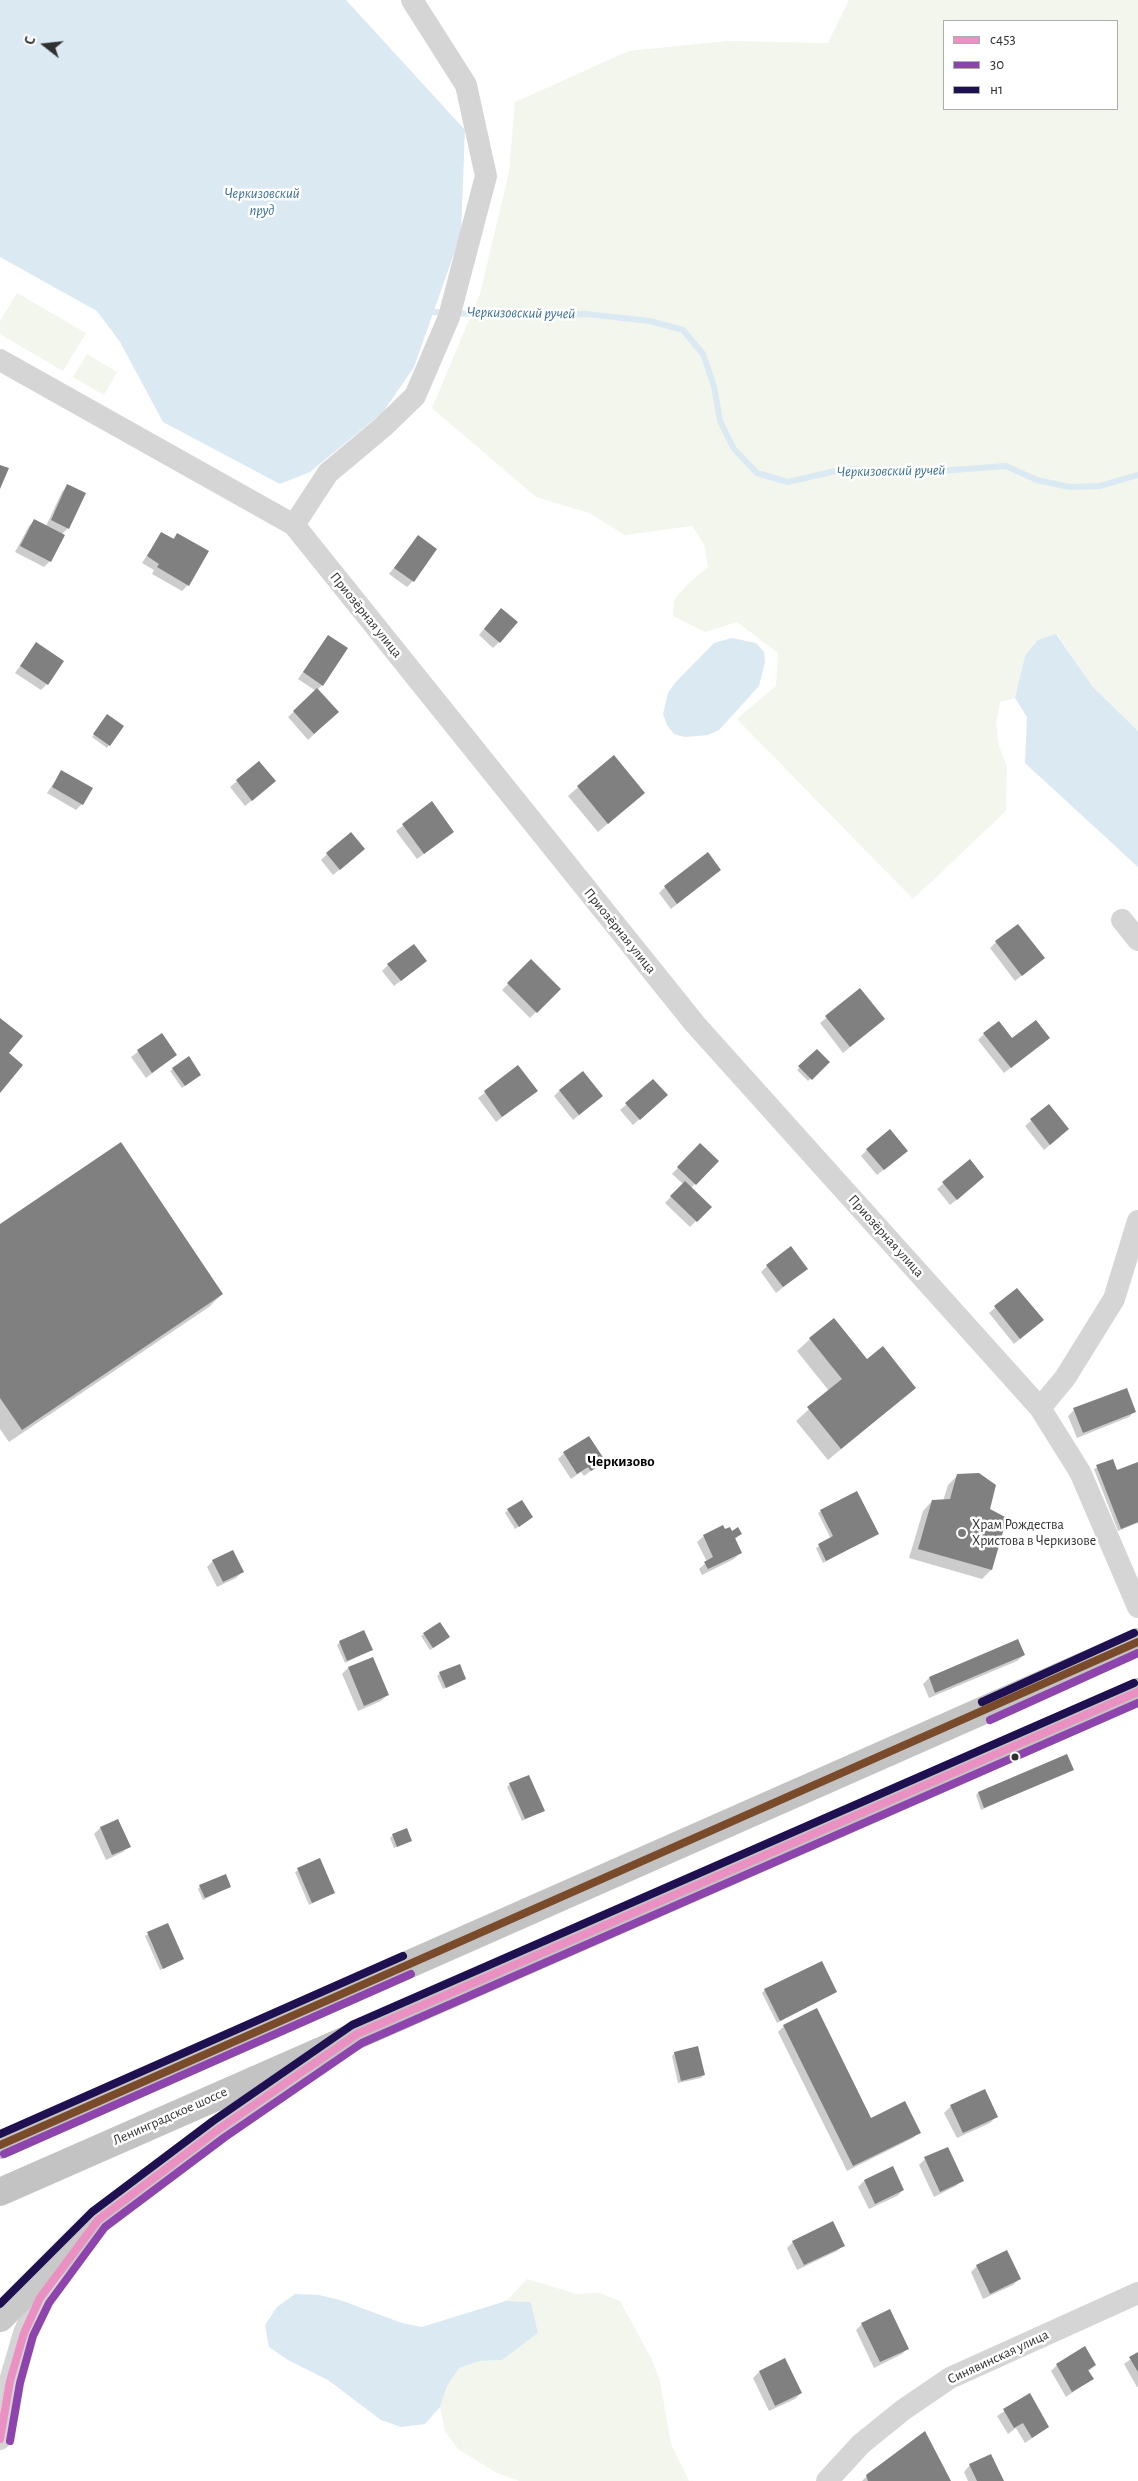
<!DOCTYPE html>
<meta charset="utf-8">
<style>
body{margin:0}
#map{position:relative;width:1138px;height:2481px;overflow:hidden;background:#fff;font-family:"Alegreya Sans",sans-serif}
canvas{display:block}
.legend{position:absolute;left:943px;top:20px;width:175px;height:90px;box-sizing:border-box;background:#fff;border:1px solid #adadad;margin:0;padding:6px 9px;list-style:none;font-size:15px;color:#313131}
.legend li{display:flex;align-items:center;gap:10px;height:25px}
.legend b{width:25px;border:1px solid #adadad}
.north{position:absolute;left:20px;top:20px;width:50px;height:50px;-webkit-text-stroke:4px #fff;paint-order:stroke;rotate:286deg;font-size:14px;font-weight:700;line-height:20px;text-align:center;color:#313131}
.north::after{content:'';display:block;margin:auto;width:18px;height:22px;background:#313131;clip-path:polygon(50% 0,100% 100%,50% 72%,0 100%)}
</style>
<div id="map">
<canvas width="1138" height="2481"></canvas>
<ul class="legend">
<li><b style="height:6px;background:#ea90c2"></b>с453</li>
<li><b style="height:6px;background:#8e44ad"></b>30</li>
<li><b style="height:6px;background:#1f1051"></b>н1</li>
</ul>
<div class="north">С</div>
</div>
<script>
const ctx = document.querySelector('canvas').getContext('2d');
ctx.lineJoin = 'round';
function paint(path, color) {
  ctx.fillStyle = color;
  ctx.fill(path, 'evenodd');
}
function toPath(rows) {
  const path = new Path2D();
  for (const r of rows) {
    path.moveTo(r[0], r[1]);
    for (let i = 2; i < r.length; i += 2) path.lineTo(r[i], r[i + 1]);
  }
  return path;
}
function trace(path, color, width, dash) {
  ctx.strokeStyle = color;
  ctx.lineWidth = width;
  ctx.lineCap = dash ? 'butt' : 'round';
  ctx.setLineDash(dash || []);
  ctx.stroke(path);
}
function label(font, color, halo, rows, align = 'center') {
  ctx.font = font + ' "Alegreya Sans",sans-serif';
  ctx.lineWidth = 5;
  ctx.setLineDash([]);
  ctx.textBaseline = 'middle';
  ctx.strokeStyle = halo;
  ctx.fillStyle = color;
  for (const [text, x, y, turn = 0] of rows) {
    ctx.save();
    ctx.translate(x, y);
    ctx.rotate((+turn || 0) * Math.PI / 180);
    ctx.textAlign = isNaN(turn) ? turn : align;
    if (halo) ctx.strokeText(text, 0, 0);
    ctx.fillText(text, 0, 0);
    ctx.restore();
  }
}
paint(toPath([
 [849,0,1138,0,1138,731,1093,687,1057,634,1025,656,1015,698,1000,702,996,724,999,746,1007,767,1006,811,913,899,737,719,776,686,778,653,737,622,705,632,673,616,674,600,689,583,708,567,704,544,692,526,625,535,589,513,536,497,432,408,480,294,509,172,515,102,629,51,727,41,828,43],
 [944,21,1117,21,1117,109,944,109],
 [17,293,86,333,63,371,0,334,0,321],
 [87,354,117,372,104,395,73,377],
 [527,2279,576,2294,600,2293,620,2301,652,2360,660,2381,671,2444,689,2481,519,2481,495,2472,458,2449,445,2431,440,2407,447,2386,459,2368,480,2361,502,2360,538,2333,531,2302,506,2301]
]), '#f2f6ed');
paint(toPath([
 [0,0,346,0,465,130,461,234,414,367,383,412,310,472,280,484,163,422,120,342,97,311,0,257],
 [1056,634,1093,687,1138,731,1138,867,1025,763,1027,717,1015,698,1025,656,1038,640],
 [732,638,756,643,764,652,765,662,759,686,719,730,708,735,685,737,674,734,667,725,663,714,668,693,675,683,714,643],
 [295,2294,319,2295,340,2300,402,2323,422,2327,506,2301,531,2302,538,2333,502,2360,480,2361,459,2368,447,2386,440,2407,425,2424,401,2427,381,2420,328,2380,288,2360,269,2347,265,2325,277,2307]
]), '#dbe9f3');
paint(toPath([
 [68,485,68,528,62,534,50,561,44,567,15,552,29,526,35,520,46,526,62,492],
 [161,534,172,540,177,534,188,585,182,591,152,574,154,570,142,563],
 [418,537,413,581,407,587,389,574],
 [495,615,499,642,493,648,479,635],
 [328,636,322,685,317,690,331,718,308,740,288,717,316,691,298,679],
 [36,644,47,684,41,690,15,673],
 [105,718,109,745,107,748,92,737],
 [613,757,643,793,598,832,568,796],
 [259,763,268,787,245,806,230,787],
 [62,771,82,804,76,810,47,793],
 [432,803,453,832,417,859,396,831],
 [327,854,357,855,333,875,321,860],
 [720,870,671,909,659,893,665,887],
 [996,942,1043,958,1015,981,990,948],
 [426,961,394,986,382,971,388,965],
 [531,961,559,989,530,1018,502,990],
 [860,990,877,1025,843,1053,820,1023],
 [162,1034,176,1055,146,1078,131,1057],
 [984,1034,1012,1040,1048,1038,1004,1073,978,1040],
 [817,1051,828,1062,808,1081,797,1070],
 [518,1067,536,1091,496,1122,478,1098],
 [173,1069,197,1077,182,1088,170,1071],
 [653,1081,660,1101,633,1125,620,1110],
 [560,1090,595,1102,573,1120,554,1096],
 [1048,1106,1068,1129,1044,1150,1025,1126],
 [700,1145,717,1161,691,1188,710,1207,690,1227,665,1203,683,1184,672,1174],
 [867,1150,900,1157,877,1175,861,1156],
 [970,1161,977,1183,950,1205,937,1189],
 [0,1225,222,1294,209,1307,9,1442,0,1429],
 [767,1266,806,1269,776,1293,761,1272],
 [1017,1289,1036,1326,1014,1344,989,1313],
 [810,1339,915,1388,828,1460,796,1421,829,1391,797,1351],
 [1074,1410,1135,1411,1129,1417,1077,1438,1068,1416],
 [564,1453,604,1461,584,1476,581,1472,571,1479,558,1459],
 [1112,1460,1117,1472,1138,1463,1138,1523,1118,1531,1094,1469],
 [958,1475,989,1510,991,1570,982,1579,909,1558,923,1511,932,1501,943,1501,948,1485],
 [508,1510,529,1520,515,1529,505,1513],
 [821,1511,878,1533,823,1563,816,1548,831,1539,818,1513],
 [724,1531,740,1534,734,1540,740,1553,734,1559,702,1575,699,1569,707,1562,697,1542,704,1536],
 [213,1561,242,1572,236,1578,217,1587,207,1567],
 [424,1634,446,1640,430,1650,421,1636],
 [340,1642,371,1650,345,1663,337,1645],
 [1024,1655,1017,1661,929,1698,923,1684,929,1678],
 [348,1668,387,1695,381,1701,358,1711,342,1674],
 [440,1673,465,1679,443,1689,437,1676],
 [1072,1769,981,1810,976,1795,978,1793],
 [510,1784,543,1811,522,1821,507,1787],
 [118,1820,129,1846,123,1852,106,1860,94,1834,100,1828],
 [393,1835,410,1841,394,1848,390,1838],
 [320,1860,334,1893,309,1905,295,1872],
 [200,1886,230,1886,203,1900,198,1889],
 [167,1924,183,1959,160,1970,145,1936],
 [765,1990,836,1992,777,2023,762,1993],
 [784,2026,871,2119,919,2132,913,2138,847,2171,778,2032],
 [675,2053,704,2075,701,2078,678,2083,672,2056],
 [984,2091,996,2117,990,2123,957,2138,944,2113,951,2106],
 [925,2159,962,2180,956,2186,934,2197,919,2165],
 [893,2168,903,2190,897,2196,869,2209,858,2187,864,2181],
 [793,2242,843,2245,837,2251,797,2270,787,2248],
 [977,2266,1019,2279,1013,2285,983,2299,971,2272],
 [862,2324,908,2348,902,2354,874,2368,856,2330],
 [1138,2354,1138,2387,1137,2387,1124,2364],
 [1057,2365,1095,2365,1088,2372,1092,2379,1066,2397,1051,2371],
 [759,2372,801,2393,795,2399,769,2411,753,2378],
 [1029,2395,1048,2427,1025,2443,1016,2428,1008,2434,997,2416],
 [970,2465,1003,2481,968,2481,964,2472],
 [867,2476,949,2481,862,2481]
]), '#0003');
trace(toPath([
 [433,312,495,315,586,314,650,321,683,330,703,354,714,386,720,421,734,449,757,473,788,482,844,469,940,471,1006,466,1037,480,1069,487,1100,486,1138,475]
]), '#dbe9f3', 6);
paint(toPath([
 [0,465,9,468,0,489],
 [67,484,86,493,69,529,51,520],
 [34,519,65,535,51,562,20,546],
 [161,532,174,539,177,533,209,551,189,586,157,567,159,564,147,556],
 [418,535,437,549,414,582,394,568],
 [501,608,518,622,500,643,484,629],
 [328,635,348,648,323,686,303,672],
 [36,642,64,661,48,685,20,666],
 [317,688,339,712,314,734,293,711],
 [107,714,124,726,110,746,93,734],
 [614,755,645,793,608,824,577,786],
 [259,761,276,781,252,801,236,780],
 [61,770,93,788,83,805,52,787],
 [432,801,454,832,424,854,402,824],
 [351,832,365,849,340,870,326,853],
 [708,852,721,870,677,904,664,886],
 [1018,924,1045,958,1022,976,995,941],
 [414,944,427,961,401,981,387,964],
 [531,959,561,989,537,1013,507,983],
 [860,988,885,1019,850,1047,825,1016],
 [0,1018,23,1036,9,1053,23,1065,0,1093],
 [1036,1020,1050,1038,1011,1068,983,1033,999,1021,1012,1038],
 [162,1033,177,1055,152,1073,137,1050],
 [817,1049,830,1062,812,1080,798,1066],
 [189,1056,201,1075,185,1086,172,1068],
 [518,1065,538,1091,502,1117,484,1091],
 [583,1071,603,1096,579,1115,559,1090],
 [653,1079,668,1095,640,1120,625,1103],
 [1049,1104,1069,1129,1050,1145,1030,1119],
 [890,1129,908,1151,884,1170,866,1149],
 [121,1142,223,1294,22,1430,0,1398,0,1224],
 [700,1143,719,1161,696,1185,677,1167],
 [970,1159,984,1177,957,1200,942,1182],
 [685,1181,712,1207,697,1222,670,1196],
 [791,1246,808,1269,783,1287,766,1265],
 [1017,1288,1044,1320,1020,1339,994,1306],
 [834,1318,867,1359,883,1346,916,1388,841,1449,807,1407,842,1379,809,1338],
 [1127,1388,1136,1412,1083,1433,1073,1408],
 [589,1436,606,1462,591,1471,588,1467,577,1474,563,1452],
 [1113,1459,1117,1470,1138,1462,1138,1522,1121,1529,1096,1465],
 [979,1473,996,1485,990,1509,1007,1518,992,1570,918,1549,932,1500,950,1499,957,1474],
 [857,1491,879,1534,826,1561,818,1544,833,1536,820,1510],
 [522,1500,533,1517,519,1527,507,1509],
 [723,1525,725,1529,730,1527,732,1531,738,1527,742,1534,735,1538,742,1553,708,1569,704,1562,713,1557,703,1535],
 [233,1550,244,1572,223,1582,212,1560],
 [440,1622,450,1637,433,1648,423,1633],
 [364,1630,373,1650,347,1661,339,1641],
 [1018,1639,1025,1655,935,1693,929,1677],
 [373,1657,389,1695,364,1706,348,1667],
 [460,1664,466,1679,446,1688,439,1672],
 [1067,1754,1074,1770,984,1808,978,1792],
 [529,1775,545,1811,525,1819,509,1783],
 [118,1819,131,1847,112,1855,100,1827],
 [407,1828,412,1841,397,1847,392,1834],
 [320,1858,335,1893,312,1903,297,1868],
 [226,1874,231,1887,205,1898,199,1885],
 [168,1923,184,1959,163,1969,147,1932],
 [822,1961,837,1992,780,2021,764,1989],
 [817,2008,871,2118,905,2101,921,2133,853,2166,783,2025],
 [698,2046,705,2075,681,2081,674,2052],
 [985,2089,998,2117,963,2133,950,2105],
 [948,2147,964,2181,940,2192,924,2157],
 [893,2166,904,2190,875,2204,864,2180],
 [833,2221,845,2246,804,2265,792,2241],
 [1007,2250,1021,2279,990,2294,976,2265],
 [890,2309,909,2349,880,2362,861,2323],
 [1085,2346,1096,2365,1088,2370,1094,2379,1072,2392,1056,2364],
 [1138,2352,1138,2372,1129,2357],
 [785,2358,802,2393,775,2406,759,2371],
 [1030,2393,1049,2427,1032,2438,1023,2423,1014,2428,1003,2409],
 [925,2431,951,2481,868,2481,866,2475],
 [991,2454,1004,2481,977,2481,969,2464]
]), '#808080');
trace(toPath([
 [0,360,294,525,695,1024,1040,1408,1080,1472,1138,1607],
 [294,525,328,473,384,426,415,396,449,317,486,176,466,85,412,0],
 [1122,920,1138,940],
 [1040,1408,1065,1378,1114,1299,1138,1221],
 [0,2439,10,2381,24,2333,40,2298,61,2268],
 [827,2481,861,2444,903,2410,950,2378,1138,2293]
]), '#d5d5d5', 22);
trace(toPath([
 [0,2318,98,2220,219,2129,321,2058]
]), '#c9c9c9', 28);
trace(toPath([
 [0,2145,1138,1642],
 [0,2192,1138,1692]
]), '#c3c3c3', 28);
trace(toPath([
 [0,2439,10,2381,24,2333,40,2298,98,2220,219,2129,357,2034,1138,1692]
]), '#ea90c2', 8);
trace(toPath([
 [990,1720,1138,1653],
 [4,2154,411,1974],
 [10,2441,20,2383,33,2336,49,2303,105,2227,225,2137,362,2043,1138,1703]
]), '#8e44ad', 8);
trace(toPath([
 [982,1702,1134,1633],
 [0,2134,403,1956],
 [0,2304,92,2212,213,2121,352,2025,1134,1683]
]), '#1f1051', 8);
trace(toPath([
 [0,2145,1138,1642]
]), '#7a4b2a', 8);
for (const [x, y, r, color] of [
 [962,1533,5,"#797979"],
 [1015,1757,4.5,"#313131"]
]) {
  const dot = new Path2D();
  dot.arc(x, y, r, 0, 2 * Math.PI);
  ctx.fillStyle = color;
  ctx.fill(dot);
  trace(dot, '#fff', 2);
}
label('14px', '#313131', '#fff', [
 ["Приозёрная улица",366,615,51],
 ["Приозёрная улица",620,931,51],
 ["Приозёрная улица",886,1236,48],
 ["Ленинградское шоссе",170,2116,-24],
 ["Синявинская улица",998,2357,-25]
]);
label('14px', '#313131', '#fff', [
 ["Храм Рождества",972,1525],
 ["Христова в Черкизове",972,1541]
], 'left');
label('italic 15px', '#3b7197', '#fff', [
 ["Черкизовский",262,193],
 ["пруд",262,210],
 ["Черкизовский ручей",521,313,1],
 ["Черкизовский ручей",891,471,-1]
]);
label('bold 15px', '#000', '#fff', [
 ["Черкизово",621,1461]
]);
</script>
